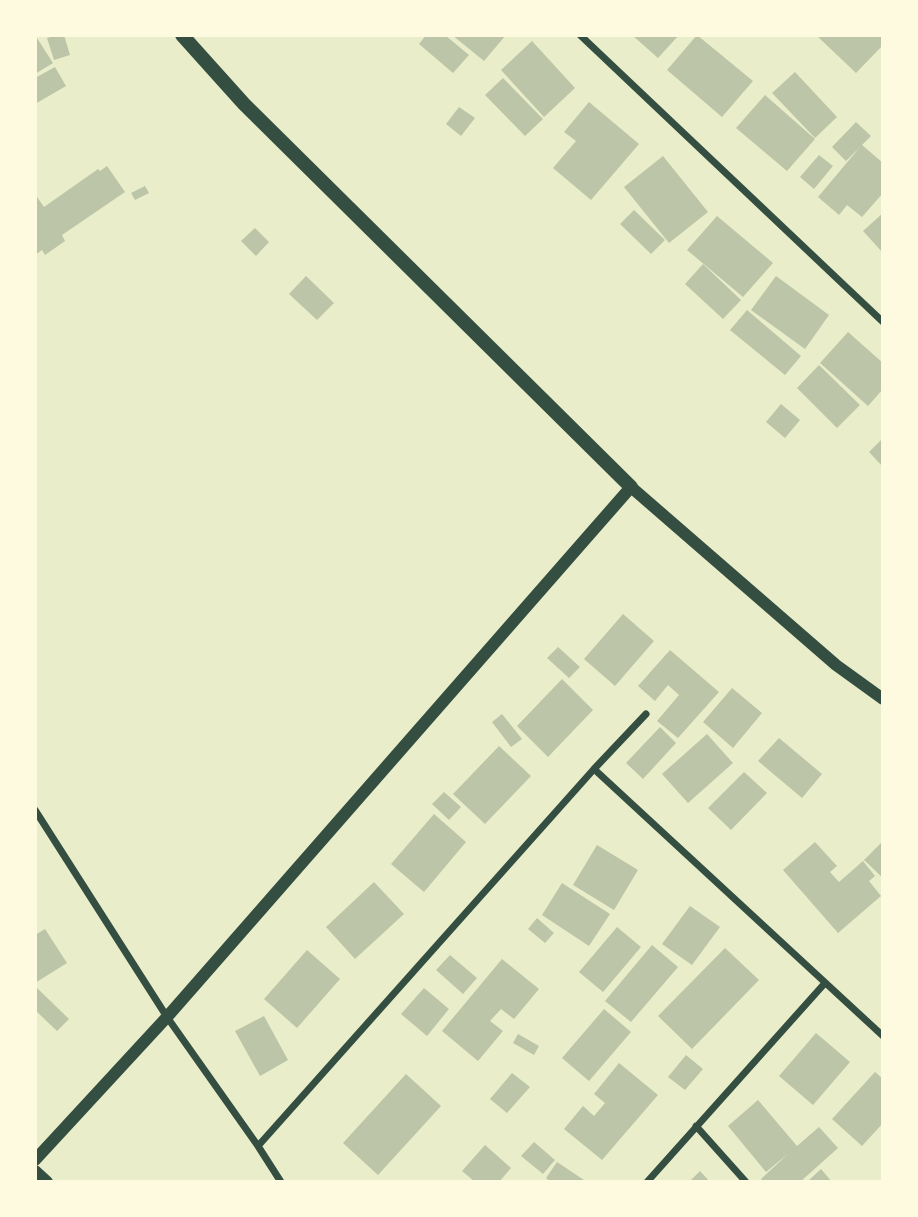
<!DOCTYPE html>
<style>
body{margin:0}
#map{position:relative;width:918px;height:1217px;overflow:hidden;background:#e9edc9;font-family:Lora,serif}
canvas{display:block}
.frame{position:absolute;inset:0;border:37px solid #fefae0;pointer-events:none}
</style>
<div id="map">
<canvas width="918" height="1217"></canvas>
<div class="frame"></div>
</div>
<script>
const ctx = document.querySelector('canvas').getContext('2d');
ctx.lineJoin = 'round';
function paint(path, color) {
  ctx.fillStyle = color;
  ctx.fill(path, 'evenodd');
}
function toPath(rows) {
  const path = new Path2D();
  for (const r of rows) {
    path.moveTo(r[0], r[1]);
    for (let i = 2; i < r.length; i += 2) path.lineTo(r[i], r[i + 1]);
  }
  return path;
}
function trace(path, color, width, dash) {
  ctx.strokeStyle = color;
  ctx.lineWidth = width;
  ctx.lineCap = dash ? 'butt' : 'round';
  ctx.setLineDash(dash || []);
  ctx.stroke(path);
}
paint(toPath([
 [35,35,53,63,35,74],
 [57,35,64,35,70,55,54,60,47,38],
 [426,35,445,35,469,55,453,73,419,44],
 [452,35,506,35,484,61],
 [632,35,679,35,658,58],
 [697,35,753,81,722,117,667,70],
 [816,35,880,35,883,38,883,45,856,73],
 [532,41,575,88,544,117,501,70],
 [55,67,66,86,35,104,35,78],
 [795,72,837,117,815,138,772,93],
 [503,78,543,119,525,136,485,95],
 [765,95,815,139,787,171,736,128],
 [589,102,639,144,591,200,553,168,576,141,564,132],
 [459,107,475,118,461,136,446,124],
 [856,122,871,136,862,145,883,163,883,193,862,217,847,205,839,215,818,197,860,147,846,161,832,147],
 [819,155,833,166,814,189,800,177],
 [663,156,708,212,669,243,624,187],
 [107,166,125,192,62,235,65,241,45,255,42,250,35,255,35,194,44,207,98,169,100,171],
 [145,186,149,193,135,200,131,193],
 [634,210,665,240,651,254,620,224],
 [883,213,883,253,863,231],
 [717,216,773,263,743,297,687,250],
 [255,228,269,242,256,256,241,241],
 [703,264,741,300,723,319,685,284],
 [306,276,334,303,317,320,289,294],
 [776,276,829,315,805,349,751,310],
 [747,310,801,356,785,375,730,330],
 [848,332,883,363,883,389,868,406,820,363],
 [819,365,860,405,837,428,797,388],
 [781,404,800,420,785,438,766,422],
 [883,438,883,467,869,452],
 [623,614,654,641,615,686,584,659],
 [558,647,580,667,569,678,547,658],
 [670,650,719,692,678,738,657,721,679,695,668,685,655,701,638,686],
 [562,679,593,710,548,757,517,726],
 [732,688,762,713,733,748,703,722],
 [502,714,522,739,511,747,492,722],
 [660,727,676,743,643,779,626,763],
 [707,734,733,763,688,803,662,774],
 [779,738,822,774,802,798,758,761],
 [499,746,531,776,485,824,453,794],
 [744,772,767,793,731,830,708,808],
 [444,792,461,807,449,820,432,804],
 [434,814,466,842,424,892,391,864],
 [883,841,883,878,864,860],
 [815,842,837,866,830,872,839,882,863,861,875,876,869,881,881,896,838,933,783,870],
 [597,845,638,870,614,910,573,885],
 [374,882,404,914,355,959,326,927],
 [562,883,610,914,589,946,542,915],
 [690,906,720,927,692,965,662,944],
 [537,918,554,933,545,943,528,929],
 [617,927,641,947,603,992,579,972],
 [45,929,67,963,35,983,35,935],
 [652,945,678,967,631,1022,605,1001],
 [725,948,759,980,692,1049,658,1016],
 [307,950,340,979,297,1028,264,999],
 [450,955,477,978,463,994,436,970],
 [502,959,539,989,514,1019,501,1009,490,1021,503,1031,478,1061,442,1031],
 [35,986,69,1019,57,1031,35,1010],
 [424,988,449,1009,427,1036,401,1014],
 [604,1009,631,1032,589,1081,562,1058],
 [264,1016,288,1060,260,1076,235,1031],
 [816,1033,850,1062,813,1105,779,1076],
 [518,1034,539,1046,534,1055,513,1043],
 [686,1055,703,1069,685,1090,668,1077],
 [619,1063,658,1095,602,1160,564,1129,583,1106,594,1116,605,1103,594,1094],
 [875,1072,883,1079,883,1123,862,1146,832,1119],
 [512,1073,530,1087,507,1113,490,1099],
 [406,1074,441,1106,378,1175,343,1143],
 [758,1100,797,1146,819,1127,838,1148,800,1182,764,1182,761,1179,789,1153,766,1172,728,1126],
 [534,1142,555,1160,543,1174,521,1156],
 [485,1145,511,1168,499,1182,475,1182,462,1171],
 [557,1162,587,1182,551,1182,546,1178],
 [821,1169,832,1182,807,1182],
 [700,1171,710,1182,689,1182]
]), '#bcc5a7');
trace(toPath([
 [580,35,883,322],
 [594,769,883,1036],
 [35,810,167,1017,258,1146,281,1182],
 [696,1126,746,1182],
 [258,1146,594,769,646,714],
 [647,1182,825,983]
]), '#344e41', 7);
trace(toPath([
 [35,1160,167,1017,631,487,836,665,883,699],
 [35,1171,47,1182]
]), '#344e41', 12);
trace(toPath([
 [182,35,244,104,631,487]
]), '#344e41', 14);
</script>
